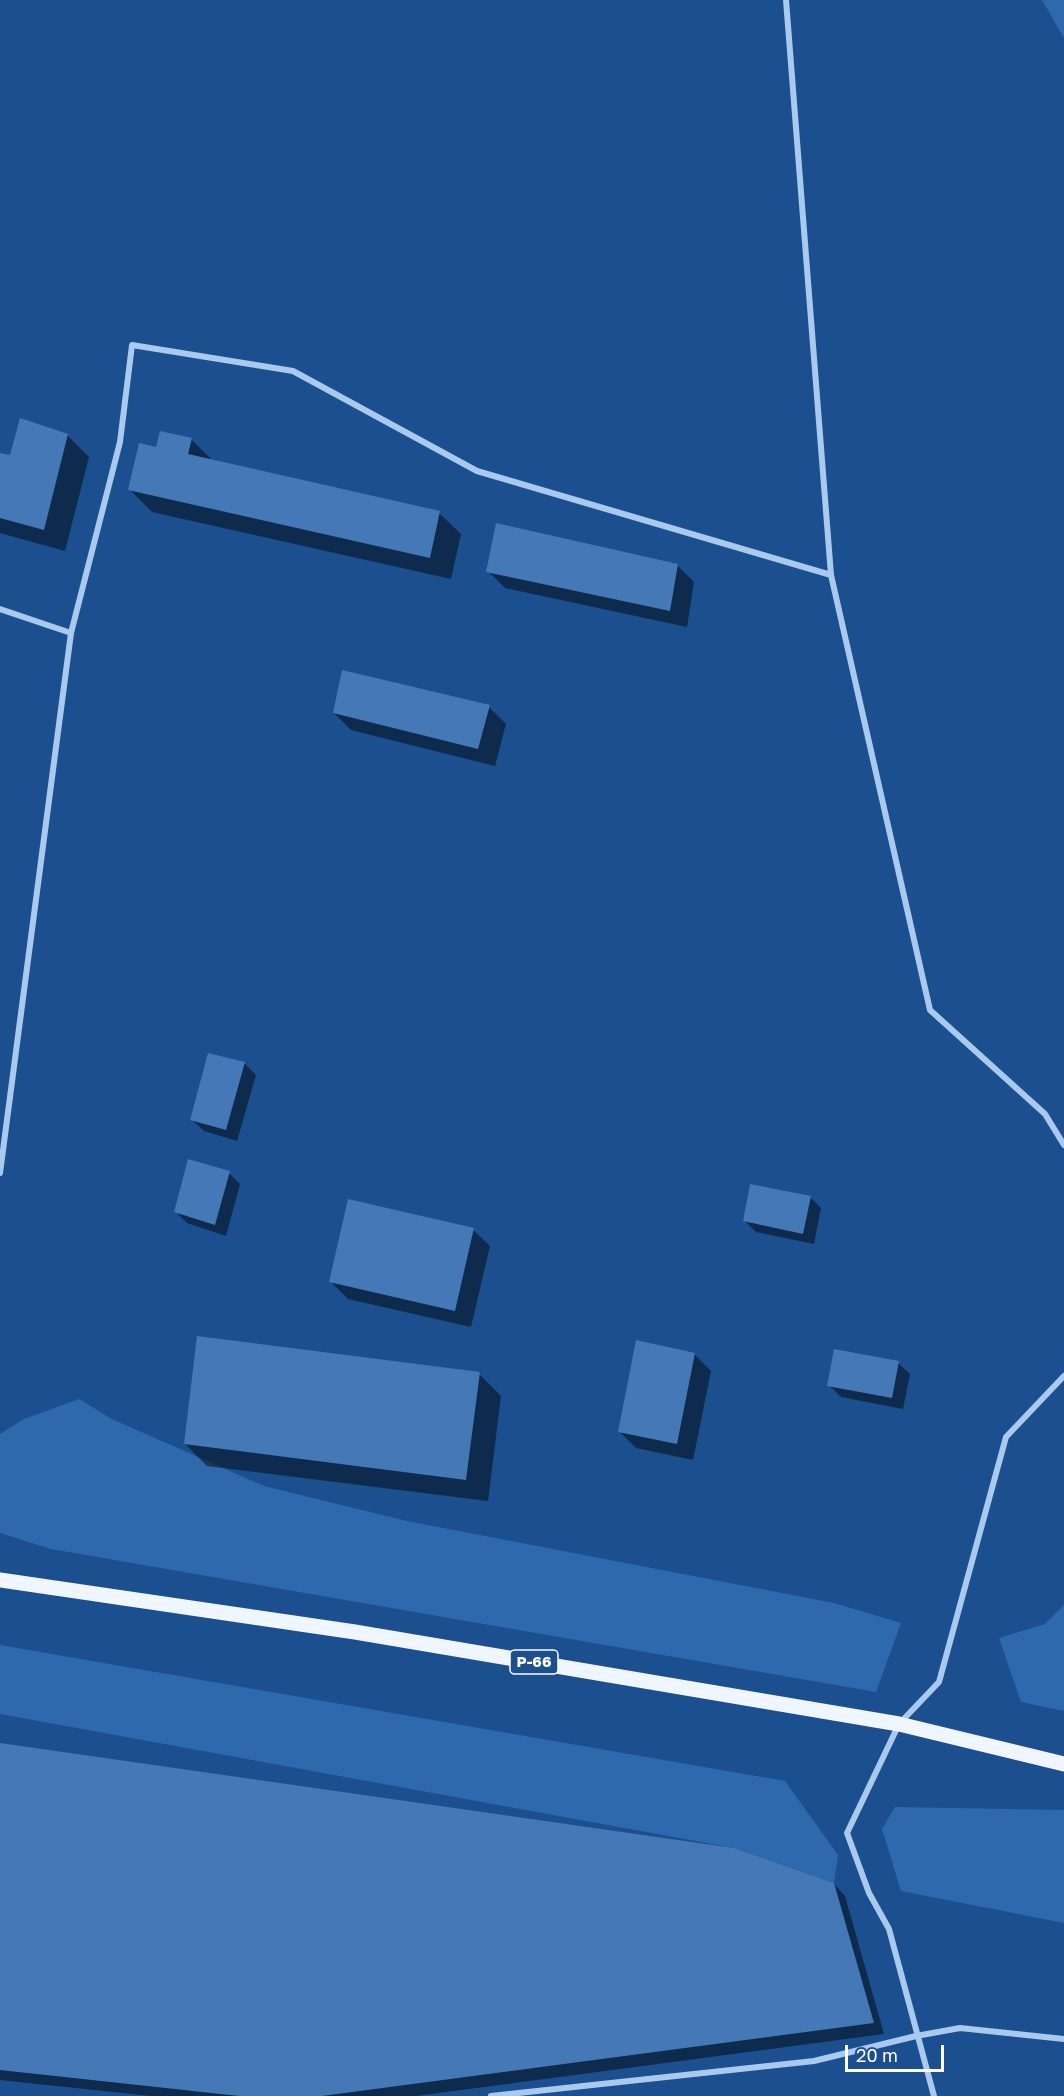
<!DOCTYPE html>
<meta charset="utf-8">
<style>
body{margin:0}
#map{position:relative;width:1064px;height:2096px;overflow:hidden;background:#1b4f8f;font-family:"Golos Text",sans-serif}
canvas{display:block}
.scale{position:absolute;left:845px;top:2045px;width:99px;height:27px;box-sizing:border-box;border:3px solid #fff;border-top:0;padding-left:8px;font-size:18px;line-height:21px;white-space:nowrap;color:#fff;-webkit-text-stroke:4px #1b4f8f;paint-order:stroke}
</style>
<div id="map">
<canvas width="1064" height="2096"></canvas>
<div class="scale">20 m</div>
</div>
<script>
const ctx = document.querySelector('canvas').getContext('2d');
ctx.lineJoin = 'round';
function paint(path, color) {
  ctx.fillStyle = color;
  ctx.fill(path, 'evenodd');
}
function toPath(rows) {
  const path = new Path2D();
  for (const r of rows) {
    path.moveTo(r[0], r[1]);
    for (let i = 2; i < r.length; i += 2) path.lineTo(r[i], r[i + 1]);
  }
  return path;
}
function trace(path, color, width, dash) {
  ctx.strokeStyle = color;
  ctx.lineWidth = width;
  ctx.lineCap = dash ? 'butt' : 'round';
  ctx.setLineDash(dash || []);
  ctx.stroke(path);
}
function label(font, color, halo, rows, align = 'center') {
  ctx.font = font + ' "Golos Text",sans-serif';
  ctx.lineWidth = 4.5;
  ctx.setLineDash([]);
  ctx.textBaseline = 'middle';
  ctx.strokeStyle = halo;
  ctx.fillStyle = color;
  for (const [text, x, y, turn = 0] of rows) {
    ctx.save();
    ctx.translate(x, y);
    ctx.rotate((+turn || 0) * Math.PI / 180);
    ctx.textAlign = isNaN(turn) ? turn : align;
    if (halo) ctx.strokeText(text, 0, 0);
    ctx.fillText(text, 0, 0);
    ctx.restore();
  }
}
paint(toPath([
 [1042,0,1064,0,1064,38],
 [79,1399,112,1419,264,1486,407,1521,834,1603,901,1623,876,1692,51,1549,0,1533,0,1434,24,1419],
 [1064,1605,1064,1711,1021,1702,999,1638,1045,1624],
 [0,1645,785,1781,838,1855,834,1883,734,1848,0,1714],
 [895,1807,1064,1810,1064,1923,901,1891,882,1829]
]), '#2e69ad');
paint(toPath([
 [67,435,89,457,65,551,0,533,0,454,11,457],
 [191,439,214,462,439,513,461,534,451,579,152,512,130,490,157,449],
 [677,565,694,582,687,627,505,588,488,571],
 [489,707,506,724,495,766,351,730,334,713],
 [209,1055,245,1064,256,1075,237,1141,204,1131,192,1120],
 [229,1173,240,1184,226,1236,187,1223,175,1211],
 [810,1197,821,1208,814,1244,756,1232,744,1220],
 [473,1230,490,1246,471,1327,348,1299,331,1282],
 [694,1354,711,1371,693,1460,636,1448,619,1431],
 [898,1363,910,1374,903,1409,841,1397,829,1385],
 [479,1374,501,1396,488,1501,207,1466,185,1444],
 [0,1745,834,1884,845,1896,884,2034,416,2096,151,2096,0,2080]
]), '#0007');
paint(toPath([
 [20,418,68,434,44,530,0,518,0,453,10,455],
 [160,431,192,438,188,454,440,511,430,558,128,490,139,443,156,447],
 [496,523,678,564,670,611,486,572],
 [342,670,490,705,478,749,333,713],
 [208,1053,245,1062,226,1130,190,1120],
 [188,1159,230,1171,215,1225,174,1212],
 [750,1184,811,1196,803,1234,743,1221],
 [348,1199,474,1228,455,1311,329,1282],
 [197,1336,480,1372,466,1480,184,1444],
 [636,1340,695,1353,677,1444,618,1432],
 [834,1349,899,1361,892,1398,827,1386],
 [0,1743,734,1848,834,1883,874,2023,322,2096,239,2096,0,2070]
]), '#4478b7');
trace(toPath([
 [786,0,831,575,930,1010,1045,1114,1064,1145],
 [0,609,71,633],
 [0,1173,71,633,120,442,132,345,293,371,477,471,831,575],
 [491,2096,814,2061,916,2036,960,2028,1064,2039],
 [934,2096,889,1929,869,1893,847,1833,899,1724,939,1682,1006,1437,1064,1376]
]), '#a9c9ee', 6);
trace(toPath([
 [0,1580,355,1632,899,1724,1064,1764]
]), '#f0f6ff', 15);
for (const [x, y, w] of [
 [534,1662,48]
]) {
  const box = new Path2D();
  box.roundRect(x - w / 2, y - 12, w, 24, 4.5);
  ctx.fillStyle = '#1b4f8f';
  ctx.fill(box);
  trace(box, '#fff', 1.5);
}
label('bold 15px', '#fff', null, [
 ["Р-66",534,1662]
]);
</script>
